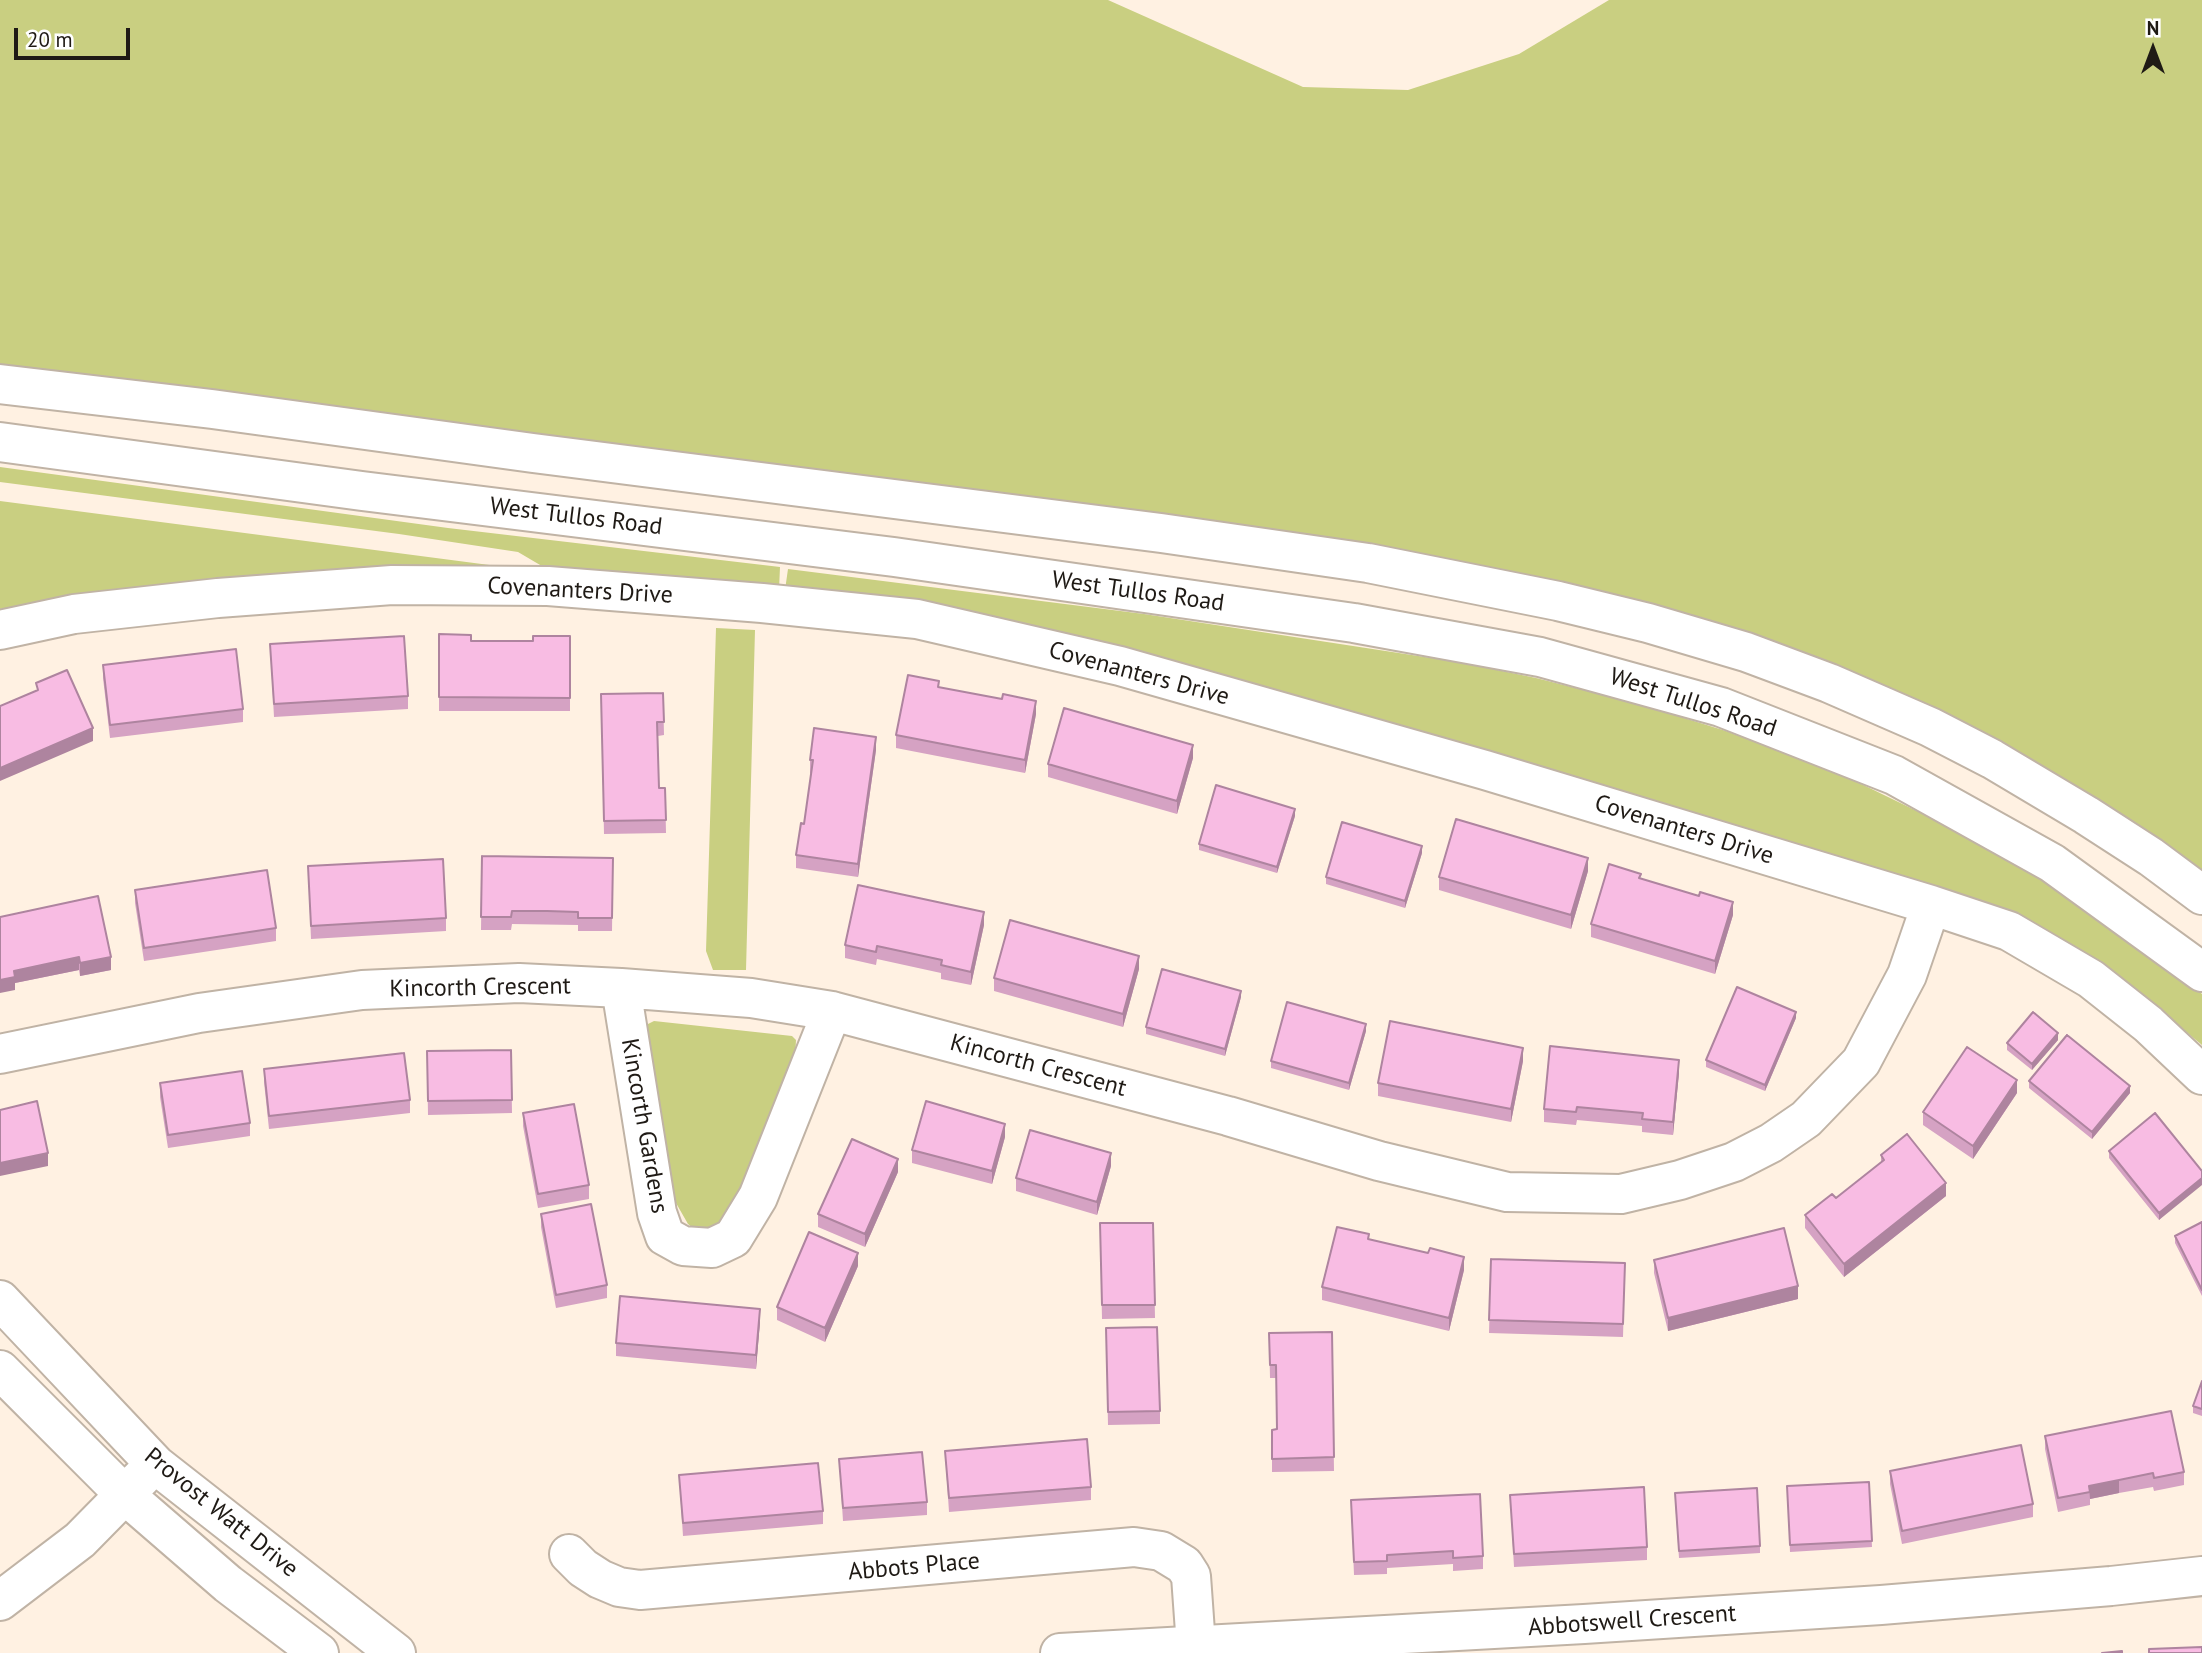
<!DOCTYPE html>
<style>
body{margin:0}
#map{position:relative;width:2202px;height:1653px;overflow:hidden;background:#fff1e2;font-family:"PT Sans",sans-serif}
canvas{display:block}
.north{position:absolute;left:2118px;top:14px;width:70px;height:70px;-webkit-text-stroke:5px #fff;paint-order:stroke;rotate:0deg;font-size:19px;font-weight:700;line-height:28px;text-align:center;color:#1f1a15}
.north::after{content:'';display:block;margin:auto;width:24px;height:32px;background:#1f1a15;clip-path:polygon(50% 0,100% 100%,50% 72%,0 100%)}
.scale{position:absolute;left:14px;top:28px;width:116px;height:32px;box-sizing:border-box;border:4px solid #1f1a15;border-top:0;padding-left:9px;font-size:21px;line-height:24px;white-space:nowrap;color:#1f1a15;-webkit-text-stroke:5px #fff;paint-order:stroke}
</style>
<div id="map">
<canvas width="2202" height="1653"></canvas>
<div class="north">N</div>
<div class="scale">20 m</div>
</div>
<script>
const ctx = document.querySelector('canvas').getContext('2d');
ctx.lineJoin = 'round';
function paint(path, color) {
  ctx.fillStyle = color;
  ctx.fill(path, 'evenodd');
}
function toPath(rows) {
  const path = new Path2D();
  for (const r of rows) {
    path.moveTo(r[0], r[1]);
    for (let i = 2; i < r.length; i += 2) path.lineTo(r[i], r[i + 1]);
  }
  return path;
}
function trace(path, color, width, dash) {
  ctx.strokeStyle = color;
  ctx.lineWidth = width;
  ctx.lineCap = dash ? 'butt' : 'round';
  ctx.setLineDash(dash || []);
  ctx.stroke(path);
}
function label(font, color, halo, rows, align = 'center') {
  ctx.font = font + ' "PT Sans",sans-serif';
  ctx.lineWidth = 6;
  ctx.setLineDash([]);
  ctx.textBaseline = 'middle';
  ctx.strokeStyle = halo;
  ctx.fillStyle = color;
  for (const [text, x, y, turn = 0] of rows) {
    ctx.save();
    ctx.translate(x, y);
    ctx.rotate((+turn || 0) * Math.PI / 180);
    ctx.textAlign = isNaN(turn) ? turn : align;
    if (halo) ctx.strokeText(text, 0, 0);
    ctx.fillText(text, 0, 0);
    ctx.restore();
  }
}
paint(toPath([
 [0,0,1108,0,1303,87,1408,90,1519,54,1609,0,2202,0,2202,895,2086,815,1648,623,0,384],
 [0,467,448,528,780,567,779,590,552,572,518,552,399,534,0,482],
 [0,501,497,566,500,569,211,582,34,603,0,609],
 [788,569,1144,614,1464,663,1536,678,1639,704,1726,731,1849,778,1960,832,2040,878,2181,976,2202,994,2202,1045,2106,966,2055,936,785,590],
 [716,628,755,630,746,970,713,970,706,951],
 [654,1021,792,1036,796,1040,795,1059,734,1216,700,1234,688,1224,676,1203,643,1031,646,1025]
]), '#c9cf81');
const street = toPath([
 [0,630,74,614,218,598,392,585,548,586,762,603,917,619,1120,666,1485,770,1931,905,2009,931,2091,979,2148,1024,2202,1075],
 [621,988,657,1213,665,1236,683,1246,712,1248,733,1238,758,1197,832,1011],
 [0,1054,199,1013,362,990,519,983,621,988,751,998,832,1011,1228,1116,1379,1161,1507,1192,1621,1194,1680,1180,1734,1162,1771,1143,1806,1119,1861,1062,1907,975,1931,905],
 [569,1554,583,1568,600,1579,619,1587,640,1590,1134,1547,1161,1551,1184,1565,1191,1576,1196,1646]
]);
const secondary = toPath([
 [0,384,212,409,533,453,1161,533,1368,563,1558,601,1648,623,1746,652,1829,683,1930,727,1992,759,2086,815,2151,857,2202,895],
 [0,442,362,491,894,557,1354,623,1540,657,1721,707,1894,775,2052,863,2202,972],
 [0,1300,156,1465,396,1653],
 [0,1370,124,1494,228,1584,319,1653],
 [0,1601,80,1540,141,1478],
 [1060,1653,1584,1624,1881,1605,2111,1586,2202,1576]
]);
trace(street, '#c0b3a5', 42);
trace(secondary, '#c0b3a5', 42);
trace(street, '#fff', 38);
trace(secondary, '#fff', 38);
paint(toPath([
 [439,634,471,641,533,641,570,636,570,711,439,711],
 [270,644,408,696,408,709,274,717],
 [103,665,243,709,243,722,110,738,103,678],
 [939,687,1036,714,1025,773,896,748,896,735],
 [663,693,664,735,658,736,659,788,665,788,666,833,604,834,601,694],
 [876,750,858,877,796,868,796,855,804,824,811,773,810,773,810,760],
 [1193,758,1177,814,1048,777,1048,764],
 [1295,816,1277,873,1199,850,1199,844],
 [1422,853,1405,908,1326,884,1326,877],
 [482,856,613,858,612,931,578,931,578,925,512,924,511,930,481,930],
 [308,866,446,918,446,931,311,939],
 [1588,871,1571,929,1439,890,1439,877],
 [1641,879,1733,915,1715,974,1591,937,1591,924],
 [135,890,276,928,276,941,144,961,135,903],
 [0,917,111,970,80,976,79,970,15,983,15,990],
 [984,925,971,985,941,979,941,973,877,959,876,965,845,958,845,945],
 [1139,969,1123,1027,994,991,994,978],
 [1241,997,1225,1056,1146,1034,1146,1027],
 [1796,1018,1765,1091,1706,1067,1706,1060],
 [1366,1031,1349,1090,1271,1068,1271,1061],
 [2058,1040,2032,1070,2007,1050,2007,1043],
 [511,1050,512,1113,428,1115,427,1051],
 [1523,1061,1511,1122,1378,1096,1378,1083],
 [264,1069,410,1100,410,1113,269,1129,264,1082],
 [1679,1073,1673,1135,1642,1132,1642,1126,1577,1120,1576,1125,1544,1122,1544,1109],
 [2029,1081,2130,1093,2092,1139,2029,1088],
 [160,1083,250,1123,250,1136,168,1148,160,1097],
 [2017,1093,1973,1159,1923,1125,1923,1112],
 [523,1113,589,1185,589,1199,538,1208,523,1126],
 [1005,1137,992,1184,912,1163,912,1150],
 [2109,1151,2202,1171,2159,1220,2109,1158],
 [1881,1155,1946,1196,1844,1277,1805,1228,1805,1215,1836,1198,1881,1163],
 [1111,1166,1097,1215,1016,1191,1016,1178],
 [898,1172,865,1247,818,1227,818,1214],
 [541,1214,607,1285,607,1298,556,1308,541,1227],
 [2202,1222,2202,1296,2175,1243,2175,1236],
 [1100,1223,1153,1223,1155,1318,1102,1319],
 [1369,1239,1428,1253,1464,1270,1449,1331,1322,1300,1322,1287],
 [1491,1259,1625,1263,1623,1337,1489,1333],
 [1654,1260,1798,1299,1668,1331,1654,1273],
 [858,1266,825,1342,777,1320,777,1307],
 [760,1322,756,1369,616,1356,616,1343],
 [1106,1328,1160,1411,1160,1424,1108,1425],
 [1332,1332,1334,1471,1272,1472,1272,1430,1277,1429,1276,1378,1270,1378,1269,1333],
 [2202,1381,2202,1416,2193,1413,2193,1406],
 [2045,1436,2184,1472,2184,1485,2154,1491,2153,1487,2119,1493,2090,1499,2090,1505,2058,1512,2045,1449],
 [945,1451,1091,1487,1091,1500,949,1512],
 [839,1459,927,1502,927,1515,843,1521],
 [1890,1471,2033,1504,2033,1517,1902,1544,1890,1484],
 [679,1475,823,1511,823,1524,683,1536],
 [1869,1482,1872,1547,1790,1552,1787,1486],
 [1510,1495,1647,1547,1647,1560,1514,1567],
 [1351,1500,1483,1556,1483,1569,1453,1571,1453,1564,1387,1568,1387,1574,1354,1575],
 [1675,1500,1760,1546,1760,1553,1679,1558]
]), '#d5a2c3');
paint(toPath([
 [1036,701,1036,714,1025,773,1025,760],
 [93,728,93,741,0,781,0,768],
 [876,737,876,750,858,877,858,864],
 [1193,745,1193,758,1177,814,1177,801],
 [1295,809,1295,816,1277,873,1277,867],
 [1422,846,1422,853,1405,908,1405,901],
 [1588,858,1588,871,1571,929,1571,915],
 [1733,902,1733,915,1715,974,1715,961],
 [984,912,984,925,971,985,971,972],
 [1139,956,1139,969,1123,1027,1123,1014],
 [79,957,79,970,15,983,15,990,0,993,0,980,14,971],
 [111,957,111,970,80,976,80,963],
 [1241,991,1241,997,1225,1056,1225,1049],
 [1796,1012,1796,1018,1765,1091,1765,1085],
 [1366,1024,1366,1031,1349,1090,1349,1083],
 [2058,1033,2058,1040,2032,1070,2032,1064],
 [1523,1048,1523,1061,1511,1122,1511,1109],
 [1679,1060,1679,1073,1673,1135,1673,1122],
 [2017,1080,2017,1093,1973,1159,1973,1146],
 [2130,1086,2130,1093,2092,1139,2092,1132],
 [1005,1124,1005,1137,992,1184,992,1171],
 [48,1153,48,1166,0,1176,0,1163],
 [1111,1153,1111,1166,1097,1215,1097,1202],
 [898,1159,898,1172,865,1247,865,1234],
 [2202,1178,2202,1185,2159,1220,2159,1213],
 [1946,1183,1946,1196,1844,1277,1844,1264],
 [858,1253,858,1266,825,1342,825,1328],
 [1464,1257,1464,1270,1449,1331,1449,1318],
 [1798,1286,1798,1299,1668,1331,1668,1318],
 [760,1309,760,1322,756,1369,756,1355],
 [2119,1480,2119,1493,2090,1499,2089,1486]
]), '#ae849f');
const building = toPath([
 [439,634,471,635,471,641,533,641,533,636,570,636,570,698,439,697,439,634],
 [404,636,408,696,274,704,270,644,404,636],
 [236,649,243,709,110,725,103,665,236,649],
 [67,670,93,728,0,768,0,706,38,690,36,683,67,670],
 [908,675,939,681,938,687,1002,699,1003,694,1036,701,1025,760,896,735,908,675],
 [663,693,664,722,657,722,659,788,665,788,666,820,604,821,601,694,663,693],
 [1064,708,1193,745,1177,801,1048,764,1064,708],
 [814,728,876,737,858,864,796,855,801,823,804,824,813,760,810,760,814,728],
 [1216,785,1295,809,1277,867,1199,844,1216,785],
 [1456,819,1588,858,1571,915,1439,877,1456,819],
 [1342,822,1422,846,1405,901,1326,877,1342,822],
 [482,856,613,858,612,918,578,918,578,912,547,911,512,911,511,917,481,917,482,856],
 [443,859,446,918,311,926,308,866,443,859],
 [1609,864,1641,874,1639,878,1699,896,1700,892,1733,902,1715,961,1591,924,1609,864],
 [267,870,276,928,144,948,135,890,267,870],
 [858,885,984,912,971,972,941,965,942,960,877,946,876,952,845,945,858,885],
 [98,896,111,957,80,963,79,957,14,971,15,977,0,980,0,917,98,896],
 [1010,920,1139,956,1123,1014,994,978,1010,920],
 [1162,969,1241,991,1225,1049,1146,1027,1162,969],
 [1737,987,1796,1012,1765,1085,1706,1060,1737,987],
 [1287,1002,1366,1024,1349,1083,1271,1061,1287,1002],
 [2033,1012,2058,1033,2032,1064,2007,1043,2033,1012],
 [1390,1021,1523,1048,1511,1109,1378,1083,1390,1021],
 [2067,1035,2130,1086,2092,1132,2029,1081,2067,1035],
 [1550,1046,1679,1060,1673,1122,1642,1119,1643,1113,1577,1107,1576,1112,1544,1109,1550,1046],
 [1967,1047,2017,1080,1973,1146,1923,1112,1967,1047],
 [511,1050,512,1100,428,1101,427,1051,511,1050],
 [404,1053,410,1100,269,1116,264,1069,404,1053],
 [242,1071,250,1123,168,1135,160,1083,242,1071],
 [37,1101,48,1153,0,1163,0,1110,37,1101],
 [926,1101,1005,1124,992,1171,912,1150,926,1101],
 [574,1104,589,1185,538,1194,523,1113,574,1104],
 [2155,1113,2202,1171,2202,1178,2159,1213,2109,1151,2155,1113],
 [1030,1130,1111,1153,1097,1202,1016,1178,1030,1130],
 [1907,1134,1946,1183,1844,1264,1805,1215,1832,1194,1836,1198,1884,1160,1881,1155,1907,1134],
 [852,1139,898,1159,865,1234,818,1214,852,1139],
 [591,1204,607,1285,556,1295,541,1214,591,1204],
 [2202,1222,2202,1290,2175,1236,2202,1222],
 [1100,1223,1153,1223,1155,1305,1102,1305,1100,1223],
 [1337,1227,1369,1234,1368,1239,1428,1253,1430,1248,1464,1257,1449,1318,1322,1287,1337,1227],
 [1784,1228,1798,1286,1668,1318,1654,1260,1784,1228],
 [809,1232,858,1253,825,1328,777,1307,809,1232],
 [1491,1259,1625,1263,1623,1324,1489,1320,1491,1259],
 [620,1296,760,1309,756,1355,616,1343,620,1296],
 [1157,1327,1160,1411,1108,1412,1106,1328,1157,1327],
 [1332,1332,1334,1457,1272,1459,1272,1430,1277,1429,1276,1365,1270,1365,1269,1333,1332,1332],
 [2202,1381,2202,1409,2193,1406,2202,1381],
 [2171,1411,2184,1472,2154,1478,2153,1473,2119,1480,2089,1486,2090,1492,2058,1498,2045,1436,2171,1411],
 [1087,1439,1091,1487,949,1498,945,1451,1087,1439],
 [2021,1445,2033,1504,1902,1531,1890,1471,2021,1445],
 [922,1452,927,1502,843,1508,839,1459,922,1452],
 [818,1463,823,1511,683,1523,679,1475,818,1463],
 [1869,1482,1872,1541,1790,1545,1787,1486,1869,1482],
 [1644,1487,1647,1547,1514,1554,1510,1495,1644,1487],
 [1757,1488,1760,1546,1679,1551,1675,1493,1757,1488],
 [1480,1494,1483,1556,1453,1558,1453,1551,1387,1555,1387,1561,1354,1562,1351,1500,1480,1494],
 [2202,1647,2202,1653,2149,1653,2149,1649,2202,1647],
 [2122,1651,2122,1653,2102,1653,2122,1651]
]);
paint(building, '#f8bce3');
trace(building, '#ae849f', 2);
label('24px', '#1f1a15', '#fff', [
 ["West Tullos Road",576,517,7],
 ["Covenanters Drive",580,591,3],
 ["West Tullos Road",1138,592,8],
 ["Covenanters Drive",1139,674,15],
 ["West Tullos Road",1693,703,18],
 ["Covenanters Drive",1684,830,17],
 ["Kincorth Crescent",480,988,-1],
 ["Kincorth Crescent",1038,1066,15],
 ["Kincorth Gardens",644,1126,80],
 ["Provost Watt Drive",221,1513,39],
 ["Abbots Place",914,1567,-5],
 ["Abbotswell Crescent",1632,1621,-4]
]);
</script>
